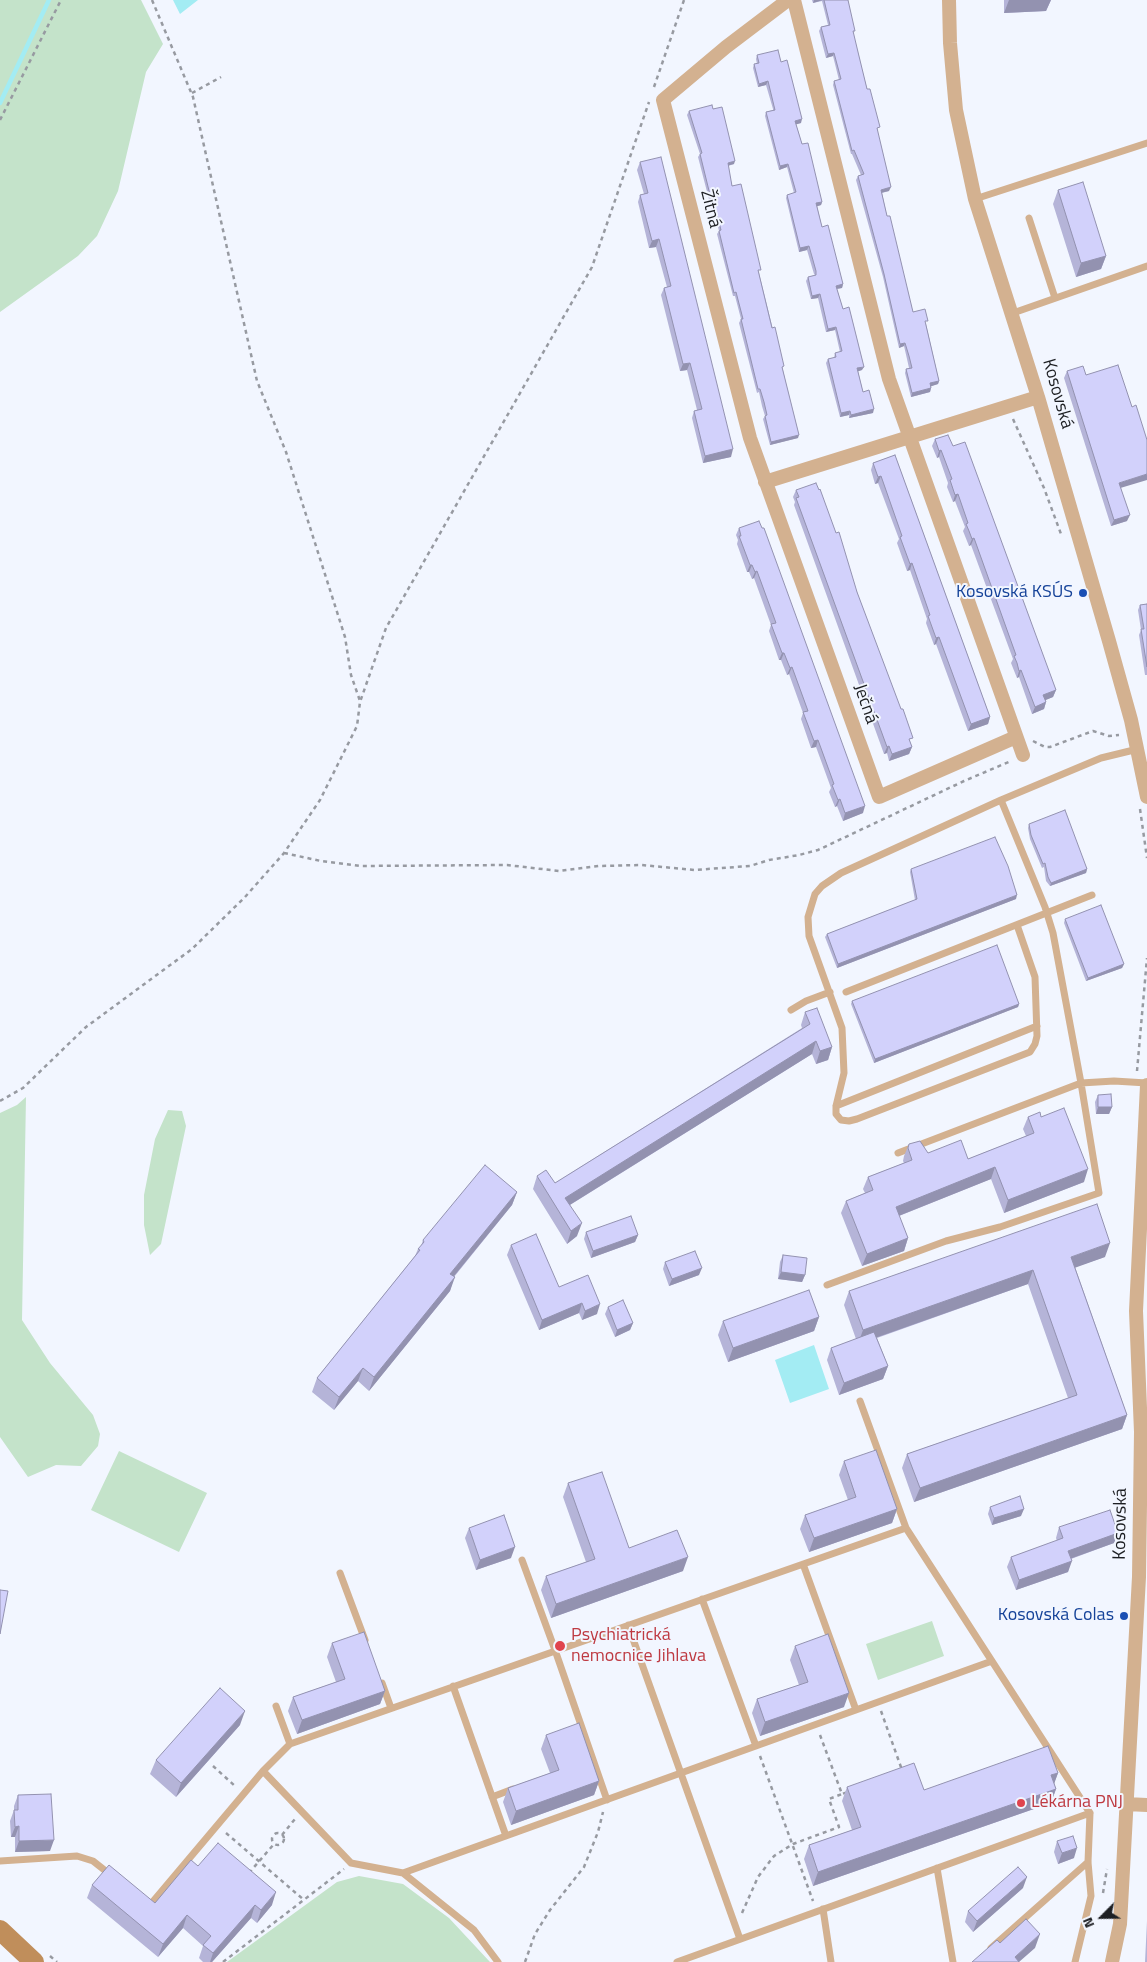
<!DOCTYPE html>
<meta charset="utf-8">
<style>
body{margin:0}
#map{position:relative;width:1147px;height:1962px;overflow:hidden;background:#f2f6ff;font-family:"Titillium Web",sans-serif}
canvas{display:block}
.north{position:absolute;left:1077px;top:1892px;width:50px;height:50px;-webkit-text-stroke:4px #f2f6ff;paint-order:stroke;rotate:247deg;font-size:14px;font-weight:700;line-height:20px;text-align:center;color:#1d1f23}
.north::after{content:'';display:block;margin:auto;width:18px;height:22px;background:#1d1f23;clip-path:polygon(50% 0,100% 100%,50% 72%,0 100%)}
</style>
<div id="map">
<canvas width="1147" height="1962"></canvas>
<div class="north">N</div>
</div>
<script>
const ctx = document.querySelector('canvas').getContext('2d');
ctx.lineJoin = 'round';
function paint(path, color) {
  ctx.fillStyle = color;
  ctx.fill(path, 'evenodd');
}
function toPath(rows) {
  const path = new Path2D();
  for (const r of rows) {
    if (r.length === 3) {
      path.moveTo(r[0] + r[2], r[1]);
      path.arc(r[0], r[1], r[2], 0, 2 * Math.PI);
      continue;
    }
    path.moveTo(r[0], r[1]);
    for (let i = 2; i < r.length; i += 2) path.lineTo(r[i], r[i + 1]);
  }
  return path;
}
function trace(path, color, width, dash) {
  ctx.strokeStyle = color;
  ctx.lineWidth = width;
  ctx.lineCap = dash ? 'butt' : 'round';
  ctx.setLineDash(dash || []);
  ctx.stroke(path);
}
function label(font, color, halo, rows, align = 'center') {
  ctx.font = font + ' "Titillium Web",sans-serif';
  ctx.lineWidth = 4;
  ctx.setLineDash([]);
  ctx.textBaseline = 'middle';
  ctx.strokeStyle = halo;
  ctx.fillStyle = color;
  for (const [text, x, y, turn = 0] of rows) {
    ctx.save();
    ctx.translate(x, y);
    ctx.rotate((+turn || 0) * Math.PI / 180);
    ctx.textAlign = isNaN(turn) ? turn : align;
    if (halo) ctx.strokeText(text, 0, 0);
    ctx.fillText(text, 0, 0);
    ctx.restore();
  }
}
paint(toPath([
 [0,0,141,0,163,44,146,72,118,191,97,236,78,256,0,312],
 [26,1097,22,1320,50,1363,93,1415,100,1434,98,1446,81,1466,56,1465,28,1477,0,1437,0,1113,17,1105],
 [168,1110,182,1111,186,1126,161,1244,150,1255,144,1225,144,1195,155,1139],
 [119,1451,207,1493,179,1552,91,1510],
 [932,1621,944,1656,878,1680,866,1644],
 [359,1876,403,1884,449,1918,490,1962,227,1962,337,1882]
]), '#c4e3ca');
paint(toPath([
 [173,0,198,0,180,14],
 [814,1345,829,1389,790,1403,775,1360]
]), '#a3ecf3');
trace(toPath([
 [0,103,49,0]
]), '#a3ecf3', 4.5);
trace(toPath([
 [152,0,193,97,257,381,286,452,345,637,351,675,360,701],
 [654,87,684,0],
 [192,93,221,77],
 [0,120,61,0],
 [1013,419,1044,488,1061,534],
 [1033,741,1045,747,1050,747,1093,731,1109,736,1119,735],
 [1140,809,1147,858],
 [284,853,321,861,360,866,507,865,559,871,599,866,641,865,694,870,750,866,769,860,799,855,818,850,964,781,1011,761],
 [1137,1071,1147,958],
 [0,1101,23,1088,86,1027,192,949,245,897,284,853,320,800,357,726,360,702,386,628,592,267,649,102],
 [881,1711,902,1770],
 [820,1735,842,1794,848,1792],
 [760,1756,813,1901],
 [213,1766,235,1786],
 [226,1833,304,1900],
 [278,1839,6],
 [282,1835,295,1819],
 [249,1873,274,1844],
 [1103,1893,1107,1869],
 [742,1913,758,1877,774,1856,793,1844,839,1827,829,1799,842,1794],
 [50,1956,57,1962],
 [223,1962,344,1869],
 [525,1962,535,1934,550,1910,584,1867,598,1832,603,1812]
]), '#979aa1', 2.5, [4, 4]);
trace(toPath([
 [975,199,1147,143],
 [1029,218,1055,298],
 [1013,313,1147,266],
 [1017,925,1035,977,1037,1036,1035,1044,1030,1052,857,1119,849,1121,841,1120,836,1114,836,1106,844,1073,842,1028,809,936,808,917,815,894,822,886,841,873,1001,800,1101,758,1138,749],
 [846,992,1092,895],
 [791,1010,806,1001,830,992],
 [836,1106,1037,1026],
 [898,1153,1081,1083,1114,1081,1147,1083],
 [827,1285,946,1241,1000,1227,1099,1193,1081,1083,1053,933,1045,907,1001,800],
 [860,1401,906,1528],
 [522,1560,555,1650,607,1800],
 [803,1564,856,1710],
 [340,1573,365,1640],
 [702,1599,756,1746],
 [628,1625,740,1939],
 [382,1683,391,1708],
 [453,1686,506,1836],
 [276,1706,290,1744],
 [263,1771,351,1863,403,1873,474,1930,498,1962],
 [492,1797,513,1789],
 [0,1861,77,1856,93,1861,112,1876],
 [937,1868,953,1962],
 [403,1873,992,1661],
 [148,1904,150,1905,263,1771,290,1744,906,1528,1090,1813,677,1962],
 [823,1909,831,1962],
 [991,1948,1088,1862],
 [1075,1962,1091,1896,1088,1862,1090,1813]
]), '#d3b190', 7);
trace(toPath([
 [788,0,726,47,663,100,750,438,879,797,1016,737],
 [794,0,889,379,1023,755],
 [949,0,950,43,956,110,975,199,1038,397,1109,641,1131,720,1147,797],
 [765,482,1038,397],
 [1126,1804,1147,1805],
 [1112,1962,1120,1924,1139,1577,1141,1432,1136,1311,1147,1085]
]), '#d3b190', 14);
trace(toPath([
 [0,1930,34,1962]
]), '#c08e5b', 20);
paint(toPath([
 [812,0,848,0,854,34,853,34,878,131,877,131,889,191,882,193,887,216,913,312,926,324,939,381,938,384,931,386,931,388,930,392,911,397,905,373,906,369,909,368,907,359,904,346,899,348,883,277,856,180,858,176,861,175,852,154,851,154,833,85,834,81,839,80,833,56,826,58,819,31,821,27,828,25,822,1,813,3],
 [1004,0,1051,0,1046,11,1004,13],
 [757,55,781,62,801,123,796,124,802,144,822,202,821,205,817,206,822,227,843,284,842,288,837,289,843,309,862,370,858,371,863,392,873,413,849,418,849,415,840,417,826,363,828,359,834,358,835,353,840,352,835,330,826,332,818,298,811,299,806,281,808,277,815,275,814,274,807,250,799,252,786,198,787,195,794,193,787,167,779,170,765,116,766,112,773,110,773,109,766,85,758,87,753,68,754,64,757,64,756,59],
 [689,111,734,164,728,166,732,186,759,273,783,370,798,438,770,445,763,419,765,416,762,406,759,392,757,393,739,323,741,319,735,296,733,296,717,234,719,231,714,211,712,211,698,157,700,154,687,115],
 [640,162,731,457,703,463,692,418,694,411,697,410,687,370,680,371,661,295,664,288,667,287,656,247,649,248,638,202,640,195,644,194,637,170],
 [1058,190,1106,256,1101,269,1076,277,1053,204],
 [1067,371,1121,488,1127,521,1111,526,1064,378],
 [935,439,953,446,1056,690,1053,697,1045,700,1046,702,1044,709,1032,714,1019,677,1017,678,1011,663,1013,659,971,545,969,546,963,531,965,527,955,501,953,502,947,487,948,483,939,457,937,458,932,446],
 [895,455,990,717,988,724,968,731,936,644,934,645,926,623,927,619,910,570,907,571,897,543,899,539,878,483,875,484,871,470,873,463],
 [796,490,857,592,912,747,909,754,889,761,887,753,884,754,794,505,795,502,793,497],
 [739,528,863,813,843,821,837,806,835,807,829,792,831,788,816,747,811,748,801,719,803,713,789,674,787,675,781,660,779,660,769,631,771,625,754,578,752,579,749,572,747,572,737,544,738,540,736,535],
 [1147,604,1147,675,1145,675,1139,635,1141,630,1138,610,1140,605],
 [1029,824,1087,869,1086,873,1050,886,1046,881,1044,867,1042,868,1030,839,1028,828],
 [911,869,1016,899,837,968,825,937,827,934,915,900,910,872],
 [1065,919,1124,964,1122,968,1086,981,1064,923],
 [852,1001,1019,1004,1018,1007,874,1063,851,1004],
 [805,1012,832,1047,828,1060,816,1064,812,1054,570,1205,577,1236,567,1244,533,1189,537,1176,555,1183,802,1028,801,1025],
 [1098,1095,1112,1107,1109,1114,1096,1114,1095,1102],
 [1028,1117,1041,1117,1084,1182,1004,1213,991,1179,899,1216,908,1238,904,1251,862,1266,841,1213,846,1201,865,1193,863,1189,868,1177,904,1163,903,1161,904,1156,909,1144,928,1153,968,1159,1026,1136,1023,1129],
 [517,1192,512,1205,454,1277,450,1291,369,1391,358,1381,334,1410,312,1392,317,1378,415,1256,418,1249,421,1246,423,1240],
 [586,1232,638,1235,635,1242,591,1258,584,1239],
 [511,1245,559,1287,597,1314,582,1320,579,1313,539,1330,507,1255],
 [783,1255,805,1275,802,1282,778,1279,780,1262],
 [1105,1257,1075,1267,1127,1415,1122,1429,914,1502,902,1468,907,1454,1068,1398,1028,1284,877,1338,888,1366,883,1379,839,1395,827,1360,831,1348,856,1339,844,1305,849,1291],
 [665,1262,699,1275,669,1286,663,1269],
 [608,1307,633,1323,630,1330,615,1337,605,1314],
 [819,1317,814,1331,728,1362,718,1335,723,1321],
 [844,1461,897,1509,892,1523,809,1552,800,1529,805,1515,848,1500,839,1475],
 [568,1483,629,1548,683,1571,551,1618,541,1590,546,1576,586,1562,563,1497],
 [990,1507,1021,1516,992,1525,988,1514],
 [1059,1527,1118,1533,1114,1543,1071,1559,1068,1572,1016,1590,1007,1567,1011,1557,1057,1541,1056,1538],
 [469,1528,511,1558,476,1570,465,1538],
 [332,1643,385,1691,380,1704,297,1734,288,1711,293,1697,336,1682,327,1657],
 [795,1646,844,1707,760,1736,752,1713,757,1699,799,1685,790,1660],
 [240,1725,176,1797,150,1774,156,1760],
 [546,1735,599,1781,594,1795,511,1825,503,1802,508,1788,550,1773,541,1749],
 [1058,1773,1054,1783,1056,1789,1051,1803,813,1886,804,1859,809,1845,852,1830,842,1801,847,1787,924,1790],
 [18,1795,50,1851,15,1852,15,1837,11,1837,10,1821,14,1810,14,1806],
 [1057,1841,1074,1858,1058,1864,1054,1852],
 [198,1866,272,1905,257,1923,251,1918,212,1962,203,1962,199,1958,203,1946,183,1928,158,1957,87,1898,92,1885,155,1903],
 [1023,1888,973,1932,965,1922,968,1911],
 [1147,1921,1147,1962,1145,1962]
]), '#b5b4d8');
paint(toPath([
 [814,0,823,0,813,3],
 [1009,0,1051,0,1046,11,1004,13],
 [834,53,833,56,826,58,828,54],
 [768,81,766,85,758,87,759,84],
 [802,119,801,123,794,125,795,121],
 [735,161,734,164,726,166,728,163],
 [788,164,787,167,779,170,780,166],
 [891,187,889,191,880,193,881,190],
 [822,202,821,205,815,207,816,203],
 [659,239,656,247,649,248,652,241],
 [809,246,807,250,799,252,800,248],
 [1106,256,1101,269,1076,277,1081,263],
 [843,284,842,288,835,289,836,286],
 [820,294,818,298,811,299,812,296],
 [836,327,835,330,826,332,828,329],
 [905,343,904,346,899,348,900,344],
 [690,363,687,370,680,371,683,364],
 [864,367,862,370,856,372,857,368],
 [939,381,938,384,929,387,930,383],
 [931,388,930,392,911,397,912,393],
 [874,409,873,413,849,418,851,415],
 [850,411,849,415,840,417,841,413],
 [799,435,798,438,770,445,771,442],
 [733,449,731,457,703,463,705,456],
 [941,450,939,457,937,458,939,451],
 [1147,474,1147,480,1117,489,1119,483],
 [881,476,878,483,875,484,878,477],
 [958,494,955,501,953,502,955,495],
 [1130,515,1127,521,1111,526,1114,520],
 [974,538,971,545,969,546,972,539],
 [912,563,910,570,907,571,910,564],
 [750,565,752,565,749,572,747,572],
 [757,571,754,578,752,579,755,572],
 [939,637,936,644,934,645,936,638],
 [782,653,784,653,781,660,779,660],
 [792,667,789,674,787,675,790,668],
 [1021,670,1019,677,1017,678,1019,671],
 [1056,690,1053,697,1041,702,1043,695],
 [1046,702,1044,709,1032,714,1035,707],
 [990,717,988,724,968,731,971,724],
 [818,740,816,747,811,748,814,741],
 [889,746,887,753,884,754,887,747],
 [912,747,909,754,889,761,892,754],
 [840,799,837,806,835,807,838,800],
 [865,806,863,813,843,821,845,813],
 [1087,869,1086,873,1050,886,1051,883],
 [1017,895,1016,899,837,968,838,964],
 [1124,964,1122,968,1086,981,1088,978],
 [1019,1004,1018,1007,874,1063,875,1059],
 [816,1041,812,1054,560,1211,565,1198],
 [832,1047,828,1060,816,1064,820,1051],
 [1098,1107,1112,1107,1109,1114,1096,1114],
 [995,1167,991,1179,891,1219,896,1207],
 [1088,1169,1084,1182,1004,1213,1008,1200],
 [517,1192,512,1205,445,1287,450,1274],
 [582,1223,577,1236,567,1244,571,1231],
 [638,1235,635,1242,591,1258,593,1251],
 [908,1238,904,1251,862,1266,867,1254],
 [1110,1243,1105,1257,1066,1271,1071,1257],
 [702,1268,699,1275,669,1286,672,1279],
 [1033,1270,1028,1284,858,1344,863,1330],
 [781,1272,805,1275,802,1282,778,1279],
 [455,1277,450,1291,369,1391,374,1377],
 [582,1303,579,1313,539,1330,542,1320],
 [600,1304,597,1314,582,1320,585,1311],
 [819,1317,814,1331,728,1362,733,1348],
 [633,1323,630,1330,615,1337,617,1330],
 [888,1366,883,1379,839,1395,844,1383],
 [363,1368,358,1381,334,1410,339,1397],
 [1127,1415,1122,1429,914,1502,920,1488],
 [897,1509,892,1523,809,1552,814,1538],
 [1024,1509,1021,1516,992,1525,994,1518],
 [1118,1533,1114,1543,1064,1561,1068,1551],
 [515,1547,511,1558,476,1570,480,1560],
 [688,1557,683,1571,551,1618,556,1604],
 [1072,1561,1068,1572,1016,1590,1019,1580],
 [385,1691,380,1704,297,1734,302,1720],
 [849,1693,844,1707,760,1736,765,1722],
 [245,1711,240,1725,176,1797,181,1783],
 [1058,1773,1053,1787,1051,1775],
 [599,1781,594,1795,511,1825,516,1811],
 [1056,1789,1051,1803,813,1886,818,1872],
 [19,1826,15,1837,11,1837,15,1827],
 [54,1840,50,1851,15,1852,19,1841],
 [1077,1848,1074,1858,1058,1864,1062,1853],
 [1027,1877,1023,1888,973,1932,977,1921],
 [276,1892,272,1905,257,1923,261,1910],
 [255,1905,251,1918,212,1962,210,1962,213,1953],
 [187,1915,183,1928,158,1957,163,1944],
 [1040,1934,1035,1948,1019,1962,1013,1962,1015,1957]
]), '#9392b0');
const building = toPath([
 [824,0,848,0,855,31,853,31,858,52,867,89,870,89,880,127,877,128,891,187,881,190,887,216,890,216,913,312,925,309,928,321,925,321,939,381,930,383,931,388,912,393,906,369,912,368,909,356,905,343,900,344,884,274,858,176,864,174,854,150,852,151,834,81,841,79,834,53,828,54,821,27,830,25,824,0],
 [778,50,781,62,787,60,802,119,795,121,802,144,808,143,822,202,816,203,822,227,828,225,843,284,836,286,843,309,849,307,864,367,857,368,863,392,869,390,874,409,851,415,850,411,841,413,828,359,836,357,835,353,842,351,836,327,828,329,820,294,812,296,808,277,816,275,816,271,809,246,800,248,787,195,796,192,788,164,780,166,766,112,775,110,774,106,768,81,759,84,754,64,759,63,757,55,778,50],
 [712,105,713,109,722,107,735,161,728,163,732,186,741,184,761,270,758,270,772,328,775,327,784,366,782,367,799,435,771,442,765,416,767,415,764,402,760,389,758,389,741,319,743,319,736,292,734,293,719,231,721,230,715,207,713,207,700,154,702,153,689,111,712,105],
 [661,157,733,449,705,456,694,411,702,409,690,363,683,364,664,288,671,286,659,239,652,241,640,195,648,193,640,162,661,157],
 [1083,182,1106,256,1081,263,1058,190,1083,182],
 [1118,365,1132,407,1136,405,1147,440,1147,474,1119,483,1130,515,1114,520,1067,371,1083,366,1086,375,1118,365],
 [948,435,953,446,965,442,1056,690,1043,695,1046,702,1035,707,1021,670,1019,671,1017,663,1014,656,1016,655,974,538,972,539,969,531,966,524,968,523,958,494,955,495,950,480,952,479,941,450,939,451,935,439,948,435],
 [895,455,990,717,971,724,939,637,936,638,928,616,930,615,912,563,910,564,900,537,902,536,881,476,878,477,873,463,895,455],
 [816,483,819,490,820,489,836,533,839,532,857,592,901,709,903,709,913,738,909,739,912,747,892,754,889,746,887,747,796,498,799,497,796,490,816,483],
 [759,521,762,528,764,528,865,806,845,813,840,799,838,800,832,785,834,784,818,740,814,741,803,712,808,711,792,667,790,668,784,653,782,653,771,624,776,623,757,571,755,572,752,565,750,565,739,536,741,536,739,528,759,521],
 [1147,604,1147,667,1141,629,1144,629,1140,605,1147,604],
 [1065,810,1087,869,1051,883,1048,877,1045,863,1043,864,1031,835,1029,824,1065,810],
 [995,837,1008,866,1017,895,838,964,827,934,917,899,911,869,995,837],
 [1101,905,1124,964,1088,978,1065,919,1101,905],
 [997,945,1019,1004,875,1059,852,1001,997,945],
 [817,1008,832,1047,820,1051,816,1041,565,1198,582,1223,571,1231,537,1176,546,1170,555,1183,810,1024,805,1012,817,1008],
 [1111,1094,1112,1107,1098,1107,1098,1095,1111,1094],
 [1064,1108,1088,1169,1008,1200,995,1167,896,1207,908,1238,867,1254,846,1201,873,1190,868,1177,912,1160,908,1148,909,1144,920,1141,928,1153,961,1140,968,1159,1034,1133,1028,1117,1040,1112,1041,1117,1064,1108],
 [485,1165,517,1192,450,1274,455,1277,374,1377,363,1368,339,1397,317,1378,420,1250,418,1249,424,1242,423,1240,485,1165],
 [1097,1204,1110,1243,1071,1257,1127,1415,920,1488,907,1454,1077,1395,1033,1270,863,1330,849,1291,1097,1204],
 [631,1216,638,1235,593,1251,586,1232,631,1216],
 [536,1234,559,1287,588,1275,600,1304,585,1311,582,1303,542,1320,511,1245,536,1234],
 [695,1251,702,1268,672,1279,665,1262,695,1251],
 [783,1255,807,1258,805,1275,781,1272,783,1255],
 [809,1290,819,1317,733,1348,723,1321,809,1290],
 [623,1300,633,1323,617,1330,608,1307,623,1300],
 [874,1332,888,1366,844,1383,831,1348,874,1332],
 [876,1450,897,1509,814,1538,805,1515,856,1497,844,1461,876,1450],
 [602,1472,629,1548,677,1530,688,1557,556,1604,546,1576,595,1559,568,1483,602,1472],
 [1020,1496,1024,1509,994,1518,990,1507,1020,1496],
 [1110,1510,1118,1533,1068,1551,1072,1561,1019,1580,1011,1557,1063,1538,1059,1527,1110,1510],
 [504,1515,515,1547,480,1560,469,1528,504,1515],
 [0,1590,8,1591,0,1634,0,1590],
 [364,1632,385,1691,302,1720,293,1697,345,1679,332,1643,364,1632],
 [828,1634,849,1693,765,1722,757,1699,808,1682,795,1646,828,1634],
 [220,1688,245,1711,181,1783,156,1760,220,1688],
 [579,1723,599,1781,516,1811,508,1788,559,1770,546,1735,579,1723],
 [1048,1746,1058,1773,1051,1775,1056,1789,818,1872,809,1845,861,1827,847,1787,914,1763,924,1790,1048,1746],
 [51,1794,54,1840,19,1841,19,1826,15,1827,14,1810,18,1810,18,1795,51,1794],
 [1073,1836,1077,1848,1062,1853,1057,1841,1073,1836],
 [218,1843,276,1892,261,1910,255,1905,213,1953,203,1945,211,1936,187,1915,163,1944,92,1885,109,1865,155,1903,191,1860,198,1866,218,1843],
 [1018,1867,1027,1877,977,1921,968,1911,1018,1867],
 [1026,1919,1040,1934,1015,1957,1019,1962,972,1962,997,1940,1000,1943,1026,1919]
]);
paint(building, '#d2d1fb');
trace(building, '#9392b0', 1);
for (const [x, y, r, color] of [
 [1083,593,5,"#1a4fb4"],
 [1124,1616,5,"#1a4fb4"],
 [560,1646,6,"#e0444e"],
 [1021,1803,5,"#e0444e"]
]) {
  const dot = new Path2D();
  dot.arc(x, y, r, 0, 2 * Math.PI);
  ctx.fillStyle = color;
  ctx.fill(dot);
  trace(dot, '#f2f6ff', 2);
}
label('18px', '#1d1f23', '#f2f6ff', [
 ["Žitná",710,209,76],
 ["Kosovská",1057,394,74],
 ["Ječná",865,704,71],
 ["Kosovská",1121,1524,-89]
]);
label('18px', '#164399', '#f2f6ff', [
 ["Kosovská KSÚS",1073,593],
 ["Kosovská Colas",1114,1616]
], 'right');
label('18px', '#be3a42', '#f2f6ff', [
 ["Psychiatrická",571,1636],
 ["nemocnice Jihlava",571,1657],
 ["Lékárna PNJ",1031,1803]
], 'left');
</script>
